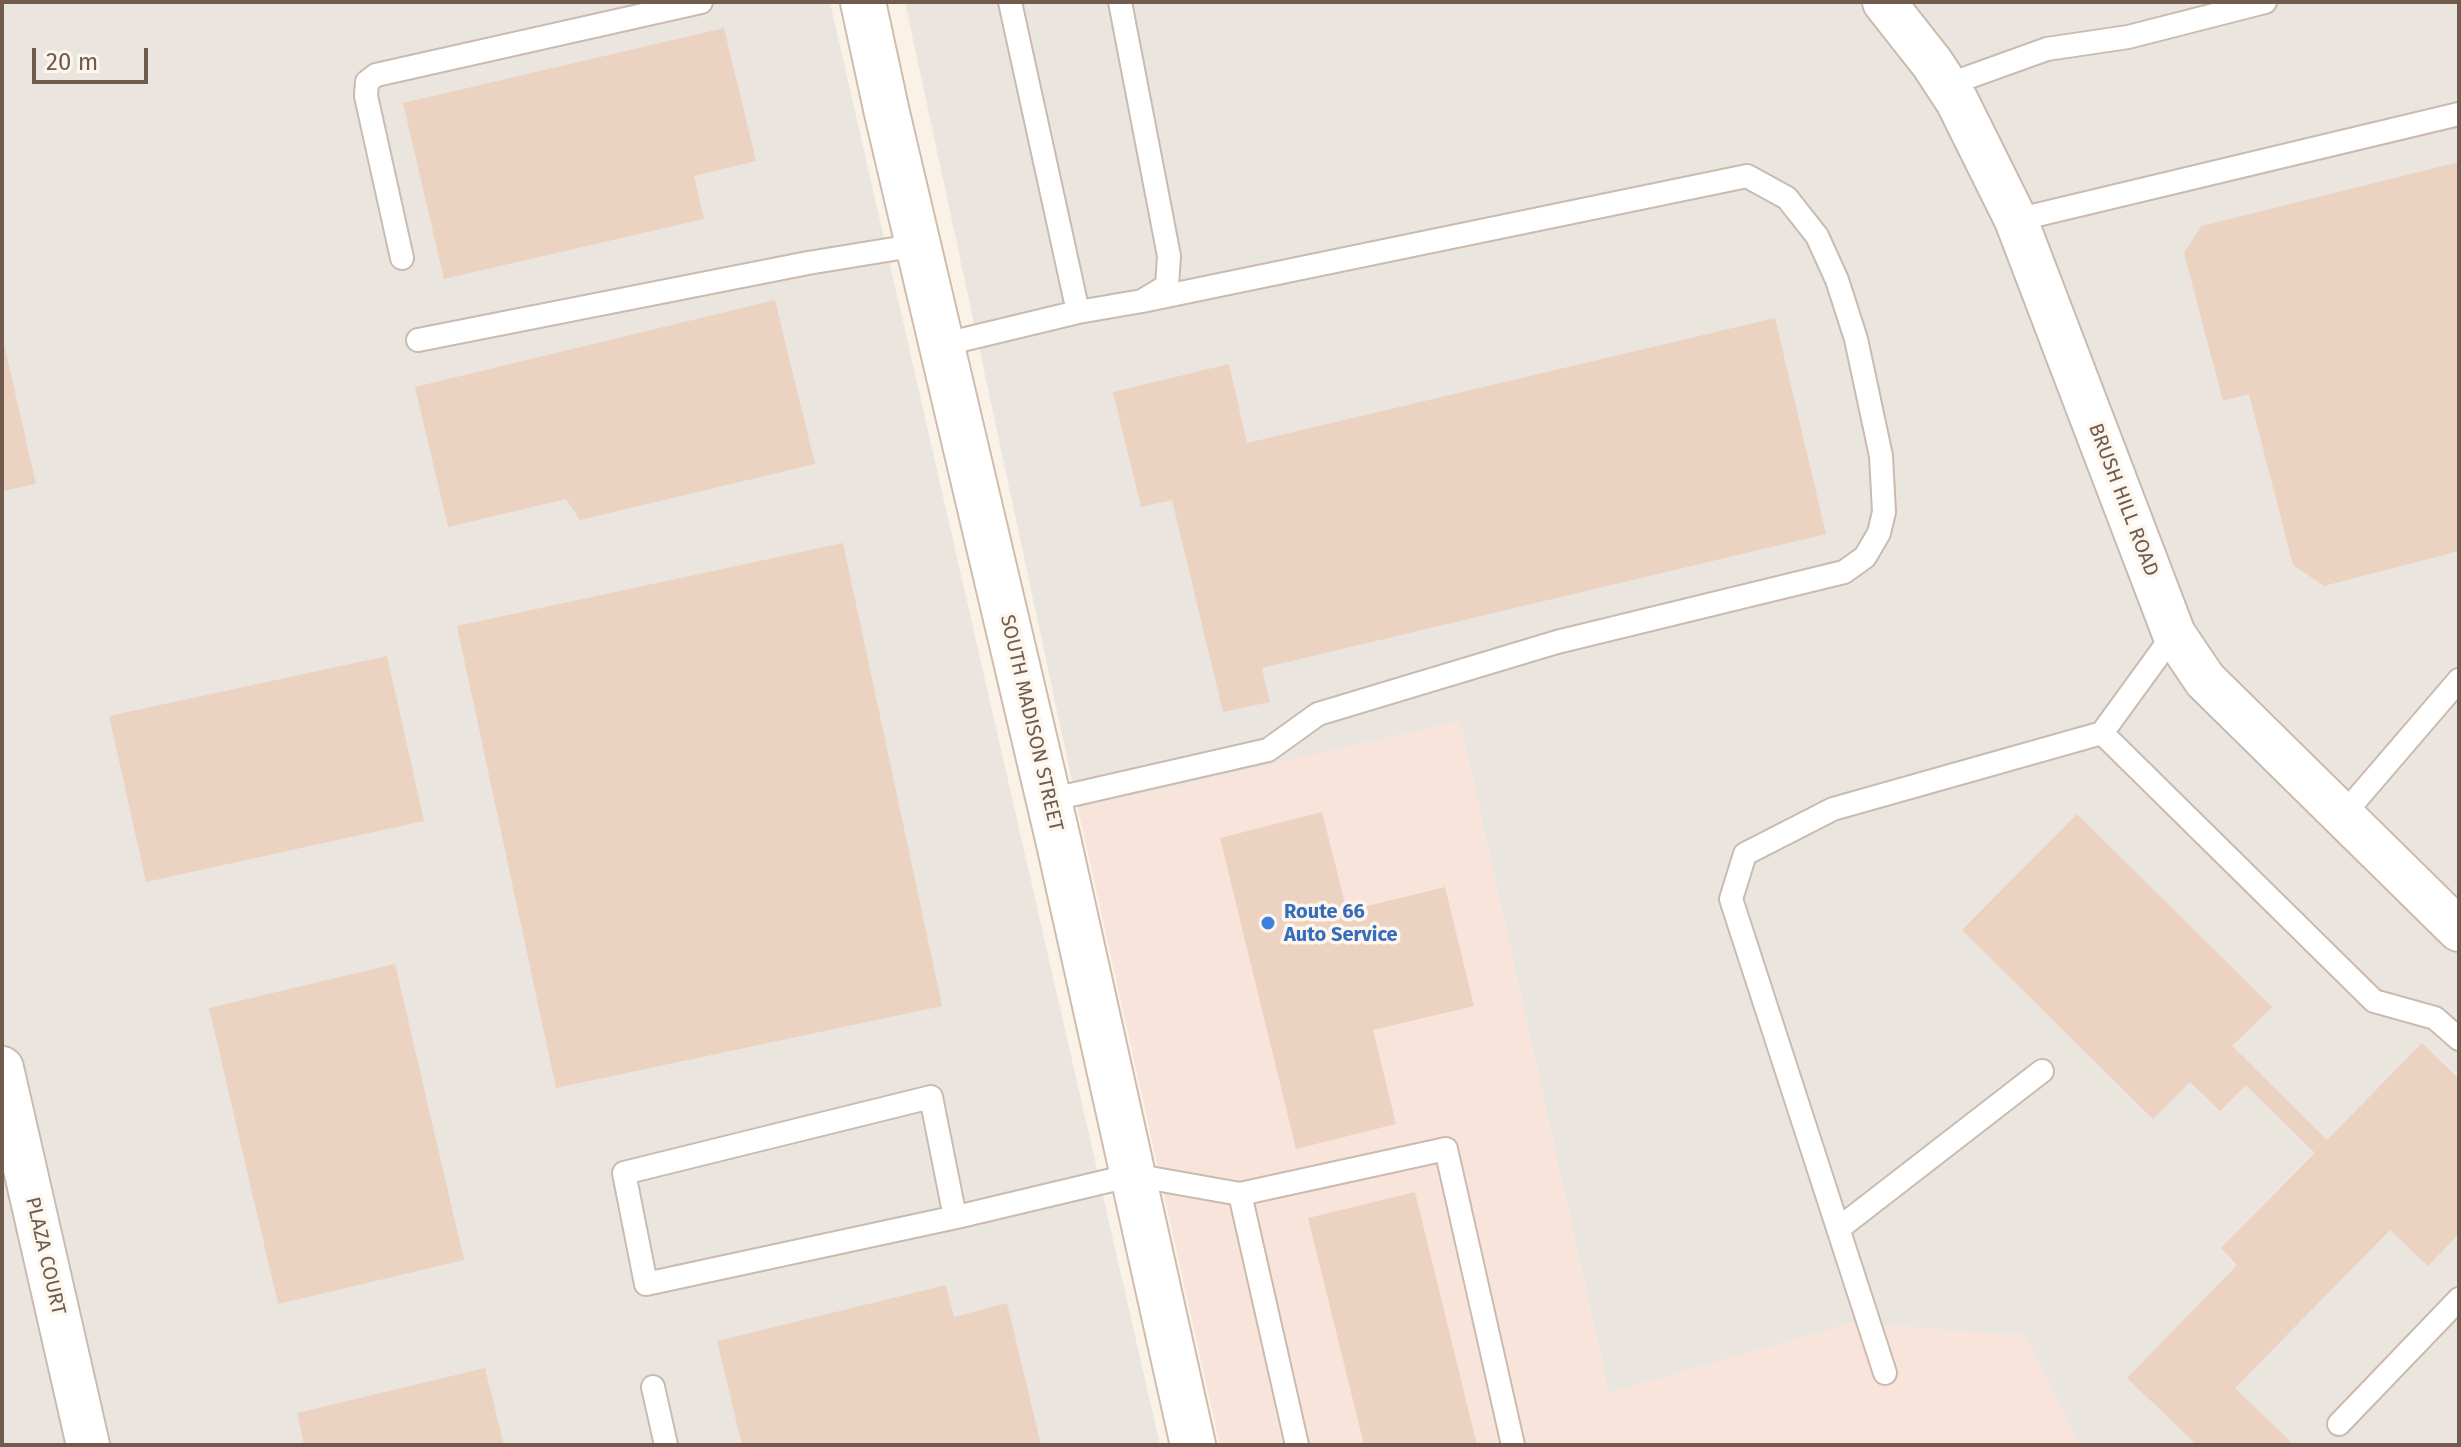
<!DOCTYPE html>
<style>
body{margin:0}
#map{position:relative;width:2461px;height:1447px;overflow:hidden;background:#faf2e7;font-family:"Fira Sans",sans-serif}
canvas{display:block}
.frame{position:absolute;inset:0;border:4px solid #715a4e;pointer-events:none}
.scale{position:absolute;left:32px;top:48px;width:116px;height:36px;box-sizing:border-box;border:4px solid #715a4e;border-top:0;padding-left:10px;font-size:24px;line-height:28px;white-space:nowrap;color:#715a4e;-webkit-text-stroke:6px #fdf6ed;paint-order:stroke}
</style>
<div id="map">
<canvas width="2461" height="1447"></canvas>
<div class="frame"></div>
<div class="scale">20 m</div>
</div>
<script>
const ctx = document.querySelector('canvas').getContext('2d');
ctx.lineJoin = 'round';
function paint(path, color) {
  ctx.fillStyle = color;
  ctx.fill(path, 'evenodd');
}
function toPath(rows) {
  const path = new Path2D();
  for (const r of rows) {
    path.moveTo(r[0], r[1]);
    for (let i = 2; i < r.length; i += 2) path.lineTo(r[i], r[i + 1]);
  }
  return path;
}
function trace(path, color, width, dash) {
  ctx.strokeStyle = color;
  ctx.lineWidth = width;
  ctx.lineCap = dash ? 'butt' : 'round';
  ctx.setLineDash(dash || []);
  ctx.stroke(path);
}
function label(font, color, halo, rows, align = 'center') {
  ctx.font = font + ' "Fira Sans",sans-serif';
  ctx.lineWidth = 7;
  ctx.setLineDash([]);
  ctx.textBaseline = 'middle';
  ctx.strokeStyle = halo;
  ctx.fillStyle = color;
  for (const [text, x, y, turn = 0] of rows) {
    ctx.save();
    ctx.translate(x, y);
    ctx.rotate((+turn || 0) * Math.PI / 180);
    ctx.textAlign = isNaN(turn) ? turn : align;
    if (halo) ctx.strokeText(text, 0, 0);
    ctx.fillText(text, 0, 0);
    ctx.restore();
  }
}
paint(toPath([
 [1460,721,1609,1393,1851,1323,2026,1336,2080,1445,1220,1445,1078,809]
]), '#f9e4dc');
paint(toPath([
 [2,2,830,2,1160,1445,2,1445],
 [905,2,2459,2,2459,1445,2080,1445,2026,1336,1852,1323,1609,1393,1460,721,1078,809]
]), '#ebe5e0');
paint(toPath([
 [724,28,756,161,694,176,704,219,444,279,403,103],
 [2459,162,2459,551,2324,586,2293,565,2249,394,2223,401,2184,253,2201,226],
 [775,300,815,464,580,520,566,499,448,527,415,387],
 [1775,318,1826,534,1262,668,1270,702,1223,712,1172,500,1141,507,1113,392,1229,364,1247,443],
 [2,335,36,484,2,491],
 [843,543,942,1006,556,1088,457,626],
 [387,656,424,821,146,882,109,716],
 [1322,812,1347,911,1445,887,1474,1006,1373,1030,1396,1124,1296,1149,1220,838],
 [2077,814,2272,1007,2232,1046,2327,1140,2422,1043,2459,1079,2459,1234,2428,1266,2390,1230,2235,1388,2294,1445,2197,1445,2127,1378,2237,1265,2221,1248,2315,1153,2246,1085,2220,1111,2190,1082,2153,1119,1962,930],
 [395,964,464,1260,278,1304,209,1008],
 [1415,1192,1477,1445,1364,1445,1308,1218],
 [946,1285,954,1317,1007,1303,1041,1445,742,1445,717,1341],
 [485,1368,504,1445,304,1445,297,1413]
]), '#ecd2c1');
const lane = toPath([
 [1947,85,2047,49,2128,37,2265,2],
 [2016,220,2459,114],
 [402,258,366,96,367,82,376,75,701,2],
 [1078,312,1142,301,1167,286,1169,256,1120,2],
 [418,340,808,263,918,245],
 [941,345,1078,312,1010,2],
 [2174,634,2102,733,2374,1001,2435,1018,2459,1039],
 [1049,800,1268,750,1318,714,1557,642,1844,572,1865,557,1879,533,1884,512,1881,456,1856,339,1837,280,1817,236,1787,198,1747,176,1142,301],
 [2343,815,2459,680],
 [955,1217,931,1097,624,1173,646,1284,961,1216,1133,1175,1240,1194],
 [1838,1229,2042,1071],
 [1885,1373,1731,899,1745,854,1833,809,2102,733],
 [653,1387,666,1445],
 [2339,1424,2459,1299],
 [1297,1445,1240,1194,1446,1149,1513,1445]
]);
const street = toPath([
 [1884,2,1932,63,1957,101,2016,220,2174,634,2205,680,2459,930],
 [2,1068,88,1445]
]);
const secondary = toPath([
 [863,2,887,113,1058,839,1193,1445]
]);
trace(lane, '#cbbaae', 26);
trace(street, '#cbbaae', 46);
trace(secondary, '#cfbcaf', 48);
trace(lane, '#fff', 22);
trace(street, '#fff', 42);
trace(secondary, '#fff', 44);
for (const [x, y, r, color] of [
 [1268,923,8,"#3f7fe0"]
]) {
  const dot = new Path2D();
  dot.arc(x, y, r, 0, 2 * Math.PI);
  ctx.fillStyle = color;
  ctx.fill(dot);
  trace(dot, '#fdf6ed', 3);
}
label('20px', '#715a4e', '#fdf6ed', [
 ["BRUSH HILL ROAD",2123,500,69],
 ["SOUTH MADISON STREET",1031,723,77],
 ["PLAZA COURT",45,1256,77]
]);
label('bold 20px', '#366cbe', '#fdf6ed', [
 ["Route 66",1284,912],
 ["Auto Service",1284,935]
], 'left');
</script>
